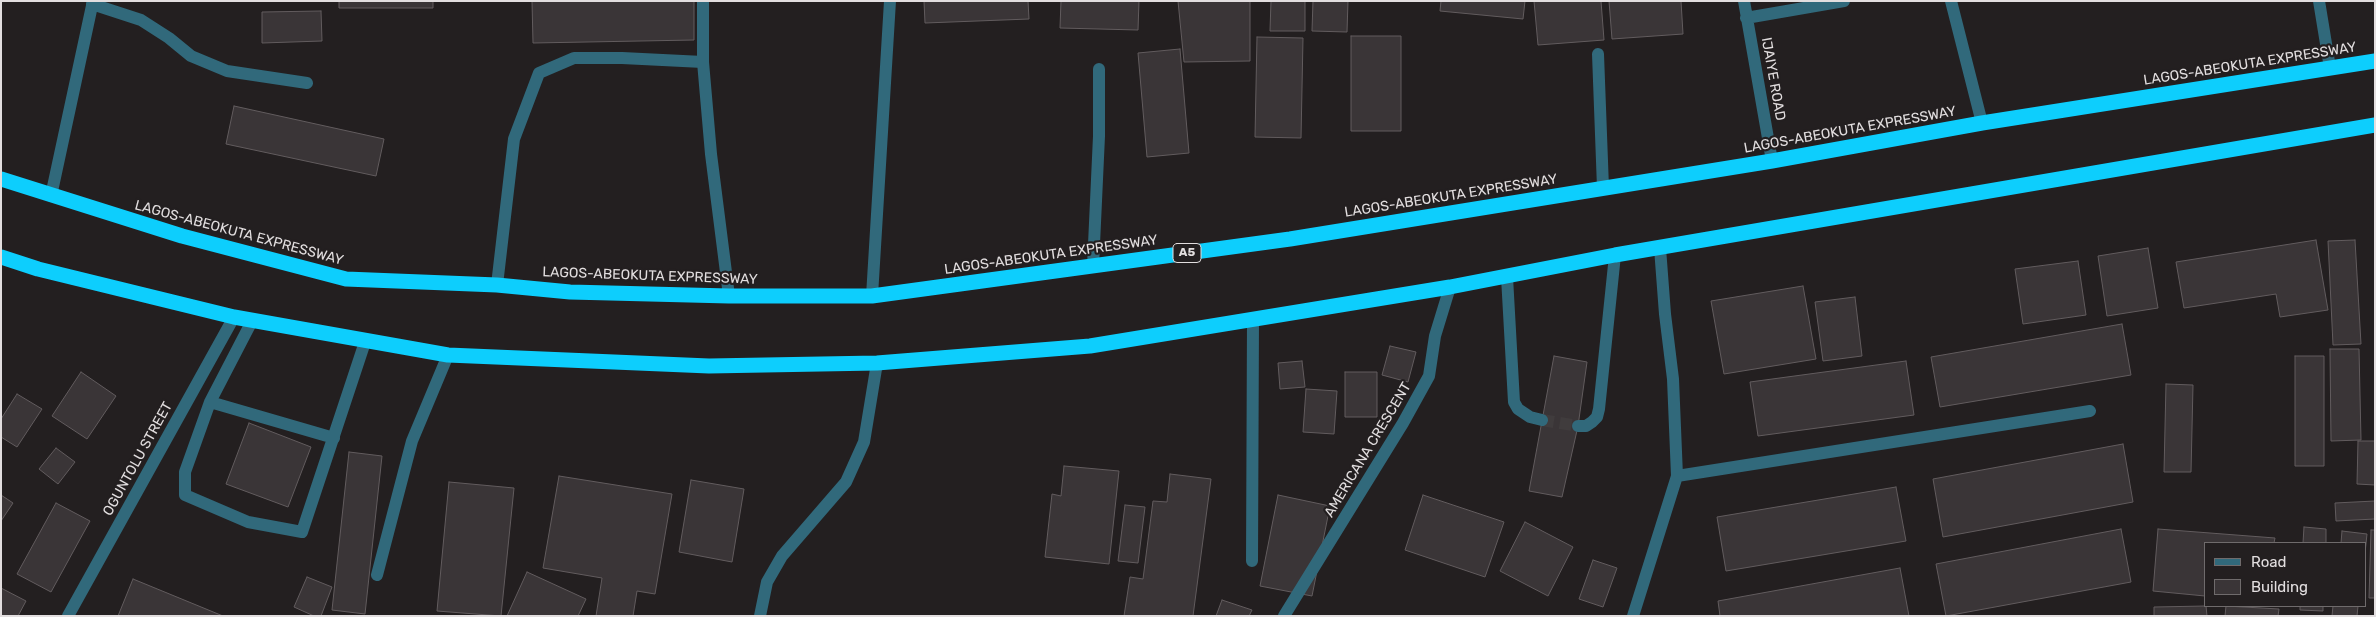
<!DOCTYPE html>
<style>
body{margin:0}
#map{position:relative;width:2376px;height:617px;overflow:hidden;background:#231f20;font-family:Rubik,sans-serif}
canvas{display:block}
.frame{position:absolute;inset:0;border:2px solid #e2dedf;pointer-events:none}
.legend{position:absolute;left:2204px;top:542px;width:162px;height:65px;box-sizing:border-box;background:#231f20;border:1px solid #6f6b6c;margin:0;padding:6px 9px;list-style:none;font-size:15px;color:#e2dedf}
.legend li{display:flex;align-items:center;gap:10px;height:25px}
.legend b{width:25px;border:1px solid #6f6b6c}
</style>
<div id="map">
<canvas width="2376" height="617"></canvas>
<div class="frame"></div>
<ul class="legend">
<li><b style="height:6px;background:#31697b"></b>Road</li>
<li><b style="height:14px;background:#3a3537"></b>Building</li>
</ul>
</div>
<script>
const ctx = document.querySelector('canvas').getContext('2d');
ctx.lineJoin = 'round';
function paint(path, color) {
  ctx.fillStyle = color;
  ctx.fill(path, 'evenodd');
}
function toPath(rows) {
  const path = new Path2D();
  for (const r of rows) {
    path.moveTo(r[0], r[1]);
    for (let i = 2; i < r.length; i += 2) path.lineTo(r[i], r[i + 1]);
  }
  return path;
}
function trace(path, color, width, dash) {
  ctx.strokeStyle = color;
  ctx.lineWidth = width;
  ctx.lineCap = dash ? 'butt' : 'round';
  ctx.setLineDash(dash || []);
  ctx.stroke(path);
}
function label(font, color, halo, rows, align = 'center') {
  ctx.font = font + ' Rubik,sans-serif';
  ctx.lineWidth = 4.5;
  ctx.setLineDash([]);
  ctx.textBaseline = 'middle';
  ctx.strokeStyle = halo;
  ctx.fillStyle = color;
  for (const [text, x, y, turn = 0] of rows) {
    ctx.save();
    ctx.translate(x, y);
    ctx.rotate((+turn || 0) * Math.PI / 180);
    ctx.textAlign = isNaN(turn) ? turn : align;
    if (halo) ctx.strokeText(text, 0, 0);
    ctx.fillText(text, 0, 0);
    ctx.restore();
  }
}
const building = toPath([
 [339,1,433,1,433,8,339,8,339,1],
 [532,1,694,1,694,40,533,43,532,1],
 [924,1,1028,1,1029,19,925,23,924,1],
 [1061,1,1139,1,1138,30,1060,28,1061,1],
 [1178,1,1250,1,1250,61,1184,62,1178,1],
 [1271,1,1305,1,1305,31,1270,31,1271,1],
 [1313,1,1348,1,1347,32,1312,31,1313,1],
 [1441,1,1525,1,1523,19,1440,11,1441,1],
 [1534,1,1601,1,1604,40,1538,45,1534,1],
 [1609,1,1681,1,1683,34,1612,39,1609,1],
 [321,11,322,41,262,43,262,12,321,11],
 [1351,36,1401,36,1401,131,1351,131,1351,36],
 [1257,37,1303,38,1301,138,1255,137,1257,37],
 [1180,49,1189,153,1147,157,1138,53,1180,49],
 [234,106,384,139,376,176,226,144,234,106],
 [2316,240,2328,310,2280,317,2276,294,2184,308,2176,262,2316,240],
 [2355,240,2361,344,2333,345,2328,241,2355,240],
 [2148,248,2158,308,2107,316,2098,256,2148,248],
 [2078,261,2086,315,2023,324,2015,269,2078,261],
 [1803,286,1816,359,1724,374,1711,301,1803,286],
 [1855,297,1862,356,1823,361,1815,302,1855,297],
 [2122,324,2131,375,1940,407,1931,357,2122,324],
 [1390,346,1416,352,1408,382,1382,375,1390,346],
 [2330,349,2359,349,2361,440,2331,441,2330,349],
 [1554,356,1587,362,1578,426,1562,497,1529,491,1554,356],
 [2295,356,2324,356,2324,466,2295,466,2295,356],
 [1302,361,1305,387,1280,389,1278,363,1302,361],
 [1906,361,1914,415,1758,436,1750,382,1906,361],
 [81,372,116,396,87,439,52,416,81,372],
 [1345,372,1377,372,1377,417,1345,417,1345,372],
 [2166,384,2193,385,2191,472,2164,472,2166,384],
 [1306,389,1337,391,1334,434,1303,432,1306,389],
 [17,394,42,409,17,447,1,437,1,419,17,394],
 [249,423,311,447,288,507,226,484,249,423],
 [2358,441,2375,441,2375,485,2357,484,2358,441],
 [2123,444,2133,502,1943,537,1933,479,2123,444],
 [56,448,75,462,58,484,39,469,56,448],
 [349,452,382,456,365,614,332,610,349,452],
 [1064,466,1119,471,1109,564,1045,557,1052,494,1061,496,1064,466],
 [1170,474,1211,479,1193,616,1124,616,1130,577,1143,579,1153,501,1167,502,1170,474],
 [559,476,672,494,655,594,637,591,633,616,596,616,602,578,543,568,559,476],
 [691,480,744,489,732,562,679,552,691,480],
 [449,482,514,488,501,616,437,611,449,482],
 [1896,487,1906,541,1726,571,1717,517,1896,487],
 [1,495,13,503,1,521,1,495],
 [1278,495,1330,506,1312,596,1260,586,1278,495],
 [1423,495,1504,522,1485,577,1405,550,1423,495],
 [2375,501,2375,519,2336,521,2335,503,2375,501],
 [56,503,90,521,51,592,17,574,56,503],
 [1125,505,1145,507,1138,563,1118,561,1125,505],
 [1525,522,1573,547,1548,596,1500,571,1525,522],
 [2304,527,2326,529,2326,543,2303,543,2304,527],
 [2121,529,2131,582,1946,616,1936,564,2121,529],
 [2158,529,2275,538,2274,543,2205,543,2205,596,2153,591,2158,529],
 [2371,530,2375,530,2375,598,2369,598,2371,530],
 [2342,531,2367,534,2365,553,2365,543,2341,543,2342,531],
 [1593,560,1617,568,1603,607,1579,599,1593,560],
 [1900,568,1909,616,1720,616,1718,601,1900,568],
 [527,572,586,599,578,616,507,616,527,572],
 [307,577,332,587,321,616,314,616,294,607,307,577],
 [133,579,223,616,118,616,133,579],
 [1,588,26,601,18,616,1,616,1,588],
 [1222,600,1252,610,1249,616,1216,616,1222,600],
 [2206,606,2207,616,2154,616,2154,607,2206,606],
 [2226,606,2279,609,2278,616,2225,616,2226,606],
 [2300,606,2323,606,2323,611,2300,610,2300,606],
 [2333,606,2358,606,2357,616,2332,616,2333,606]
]);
paint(building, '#3a3537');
trace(building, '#625c5e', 1);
trace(toPath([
 [1542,420,1578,426]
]), '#403c3d', 12, [12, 6]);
trace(toPath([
 [703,1,703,62],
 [1744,1,1772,161],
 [1951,1,1982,123],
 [2319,1,2330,68],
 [92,4,141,20,169,38,191,56,227,71,307,83],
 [1746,18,1844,1],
 [1598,54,1603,188],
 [51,196,93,1],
 [1093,266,1099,136,1099,69],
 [1507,277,1514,402,1518,409,1530,417,1542,420],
 [497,285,514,139,539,73,574,58,622,58,703,62,711,154,729,296],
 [872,296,890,1],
 [252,321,210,402,185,472,185,495,248,522,302,532,365,342],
 [210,402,334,438],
 [1578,426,1586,426,1592,422,1597,417,1599,409,1615,255],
 [1677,476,2090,411],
 [1252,561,1253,319],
 [377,575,412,441,448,355],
 [68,616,234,317],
 [760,616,767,582,782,556,846,482,864,442,877,363],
 [1284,616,1403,423,1429,376,1435,336,1450,287],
 [1633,616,1677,476,1673,379,1665,314,1660,248]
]), '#31697b', 12);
trace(toPath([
 [1,179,182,236,346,279,497,285,570,292,729,296,872,296,1290,239,1772,161,1982,123,2375,61],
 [1,257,38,269,234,317,448,355,709,366,877,363,1090,346,1450,287,1615,255,2375,125]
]), '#0dcefd', 15);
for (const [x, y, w] of [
 [1187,253,28]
]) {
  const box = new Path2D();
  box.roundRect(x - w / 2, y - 9.5, w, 19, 4);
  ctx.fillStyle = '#231f20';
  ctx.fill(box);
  trace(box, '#e2dedf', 1);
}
label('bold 12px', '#e2dedf', null, [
 ["A5",1187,253]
]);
label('14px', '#e2dedf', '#231f20', [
 ["LAGOS-ABEOKUTA EXPRESSWAY",2250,64,-9],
 ["IJAIYE ROAD",1773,79,80],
 ["LAGOS-ABEOKUTA EXPRESSWAY",1850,130,-10],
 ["LAGOS-ABEOKUTA EXPRESSWAY",1451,196,-9],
 ["LAGOS-ABEOKUTA EXPRESSWAY",239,233,15],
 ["LAGOS-ABEOKUTA EXPRESSWAY",1051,255,-8],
 ["LAGOS-ABEOKUTA EXPRESSWAY",650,276,2],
 ["AMERICANA CRESCENT",1368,450,-59],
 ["OGUNTOLU STREET",138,459,-61]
]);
</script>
